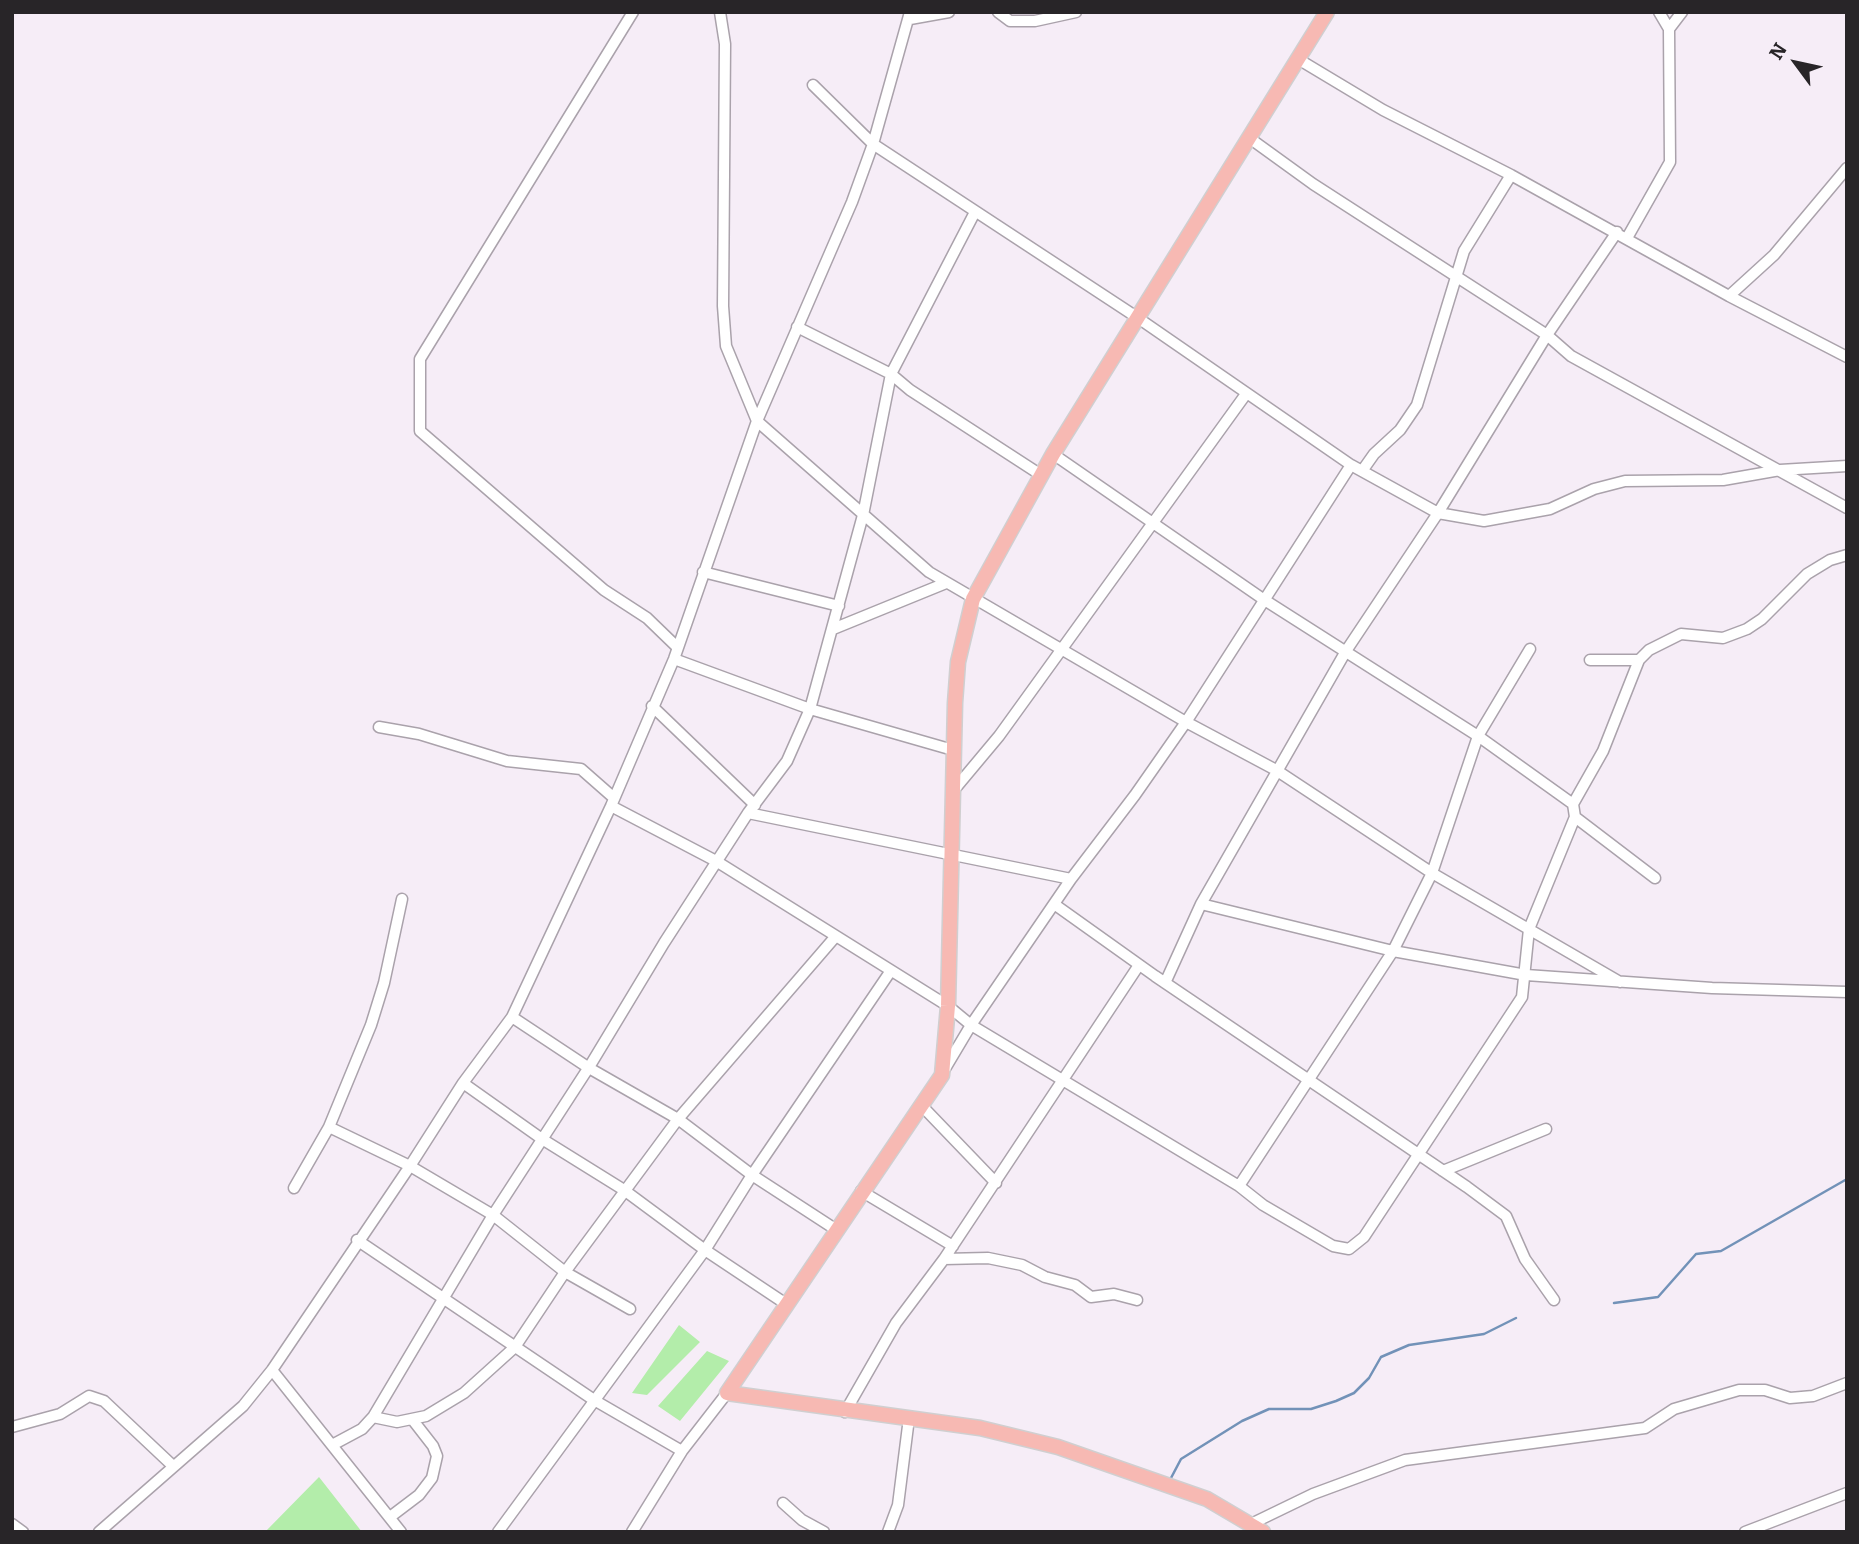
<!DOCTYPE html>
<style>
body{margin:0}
#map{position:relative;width:1859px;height:1544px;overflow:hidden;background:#f6edf7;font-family:Bitter,serif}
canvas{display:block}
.frame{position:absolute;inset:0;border:14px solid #282528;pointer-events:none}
.north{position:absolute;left:1761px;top:28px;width:70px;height:70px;-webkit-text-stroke:5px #f6edf7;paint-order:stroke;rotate:303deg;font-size:19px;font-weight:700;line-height:28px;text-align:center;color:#282528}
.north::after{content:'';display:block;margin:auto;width:24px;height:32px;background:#282528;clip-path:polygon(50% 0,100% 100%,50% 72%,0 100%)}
</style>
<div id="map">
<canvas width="1859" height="1544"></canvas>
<div class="frame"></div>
<div class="north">N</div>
</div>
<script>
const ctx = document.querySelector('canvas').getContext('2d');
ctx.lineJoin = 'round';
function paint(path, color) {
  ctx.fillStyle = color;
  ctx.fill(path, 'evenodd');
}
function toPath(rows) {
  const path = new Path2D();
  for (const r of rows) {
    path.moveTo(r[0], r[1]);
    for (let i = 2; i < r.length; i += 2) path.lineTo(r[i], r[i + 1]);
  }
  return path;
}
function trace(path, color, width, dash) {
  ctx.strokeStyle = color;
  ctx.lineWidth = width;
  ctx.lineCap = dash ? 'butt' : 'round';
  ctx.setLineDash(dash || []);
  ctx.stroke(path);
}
paint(toPath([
 [679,1325,700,1342,647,1395,632,1393],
 [707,1351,729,1361,680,1421,658,1406],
 [319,1477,362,1532,265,1532]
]), '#b3edaa');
trace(toPath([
 [1614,1303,1658,1297,1696,1254,1721,1251,1847,1179],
 [1171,1478,1181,1459,1242,1421,1269,1409,1311,1409,1336,1401,1354,1393,1369,1378,1381,1357,1409,1345,1484,1334,1516,1318]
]), '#7292b8', 2.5);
const minor = toPath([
 [633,12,420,359,420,431,604,590,647,618,677,647],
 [720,12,725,44,723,306,726,346,757,421,929,572,1186,722,1276,770,1432,873,1620,982],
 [998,12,1010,21,1035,21,1076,12],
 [910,19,949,12],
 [1669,29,1682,12],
 [1298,59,1383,110,1511,175,1729,296,1847,357],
 [813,85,873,144,1138,318,1351,465,1438,513,1484,521,1550,509,1594,489,1625,481,1723,480,1780,470,1847,466],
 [1248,137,1313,184,1547,335,1571,356,1847,508],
 [1627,238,1670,162,1669,29,1659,12],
 [1729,296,1774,255,1847,168],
 [797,327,891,374,910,390,1041,475],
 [1053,454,1263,599,1478,736,1573,804,1575,817,1655,878],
 [1362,471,1374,454,1400,430,1417,405,1464,251,1511,175],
 [703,572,839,606],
 [833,629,946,583],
 [674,659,810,709,953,750],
 [1639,660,1649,650,1681,634,1723,638,1747,629,1762,619,1807,574,1830,560,1847,555],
 [652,706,755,805],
 [379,727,419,734,507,761,581,769,614,798],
 [953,791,999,736,1246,394],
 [1573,804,1603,751,1639,660,1590,660],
 [611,806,716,861,948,1006,971,1025,1239,1186,1263,1205,1333,1246,1349,1249,1364,1237,1522,997,1529,929,1575,817],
 [748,813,1071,879],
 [1054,904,1155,976,1467,1187,1506,1216,1525,1259,1554,1300],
 [1201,904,1393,951,1526,975,1712,988,1847,992],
 [1165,983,1201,904,1346,651,1438,513,1547,335,1617,232],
 [512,1017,589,1068,678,1119,752,1175,835,1229],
 [943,1072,971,1025,1071,879,1135,795,1186,722,1351,465],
 [463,1083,542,1139,624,1190,705,1250,786,1304],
 [922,1106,996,1183],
 [329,1127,410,1166,493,1215,565,1272,630,1309],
 [1443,1171,1546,1129],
 [1239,1186,1393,951,1432,873,1478,736,1530,649],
 [294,1188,329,1127,371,1025,384,983,402,899],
 [861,1191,953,1246],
 [357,1240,594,1400,682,1451],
 [944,1259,988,1258,1022,1265,1045,1277,1075,1285,1091,1297,1114,1294,1137,1300],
 [272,1370,401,1532],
 [845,1412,896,1323,944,1259,1139,965],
 [373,1417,397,1422,426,1416,464,1393,515,1347,565,1272,678,1119,836,936],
 [12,1427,60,1414,89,1396,104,1401,173,1466],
 [334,1444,362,1429,373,1417,493,1215,591,1064,664,943,748,813,787,761,810,709,863,515,891,374,975,212],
 [783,1503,802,1520,824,1532],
 [390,1517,419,1495,432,1478,437,1456,433,1446,412,1419],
 [12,1524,23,1532],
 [1251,1524,1313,1494,1405,1460,1645,1428,1674,1409,1739,1390,1765,1390,1790,1398,1813,1396,1847,1383],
 [99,1532,243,1406,272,1370,410,1166,463,1083,512,1017,611,806,674,659,757,421,852,202,873,144,910,12],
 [498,1532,705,1250,752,1175,890,972],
 [632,1532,682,1451,727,1393],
 [888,1532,898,1505,909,1418],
 [1745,1532,1847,1493]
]);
const major = toPath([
 [1263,1532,1207,1499,1058,1447,980,1428,727,1393,942,1075,948,1006,955,703,958,662,973,599,1053,454,1327,12]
]);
trace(minor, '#aaa2ab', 13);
trace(major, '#d0cfd0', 17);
trace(minor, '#fff', 10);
trace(major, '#f7b9b3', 14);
</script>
